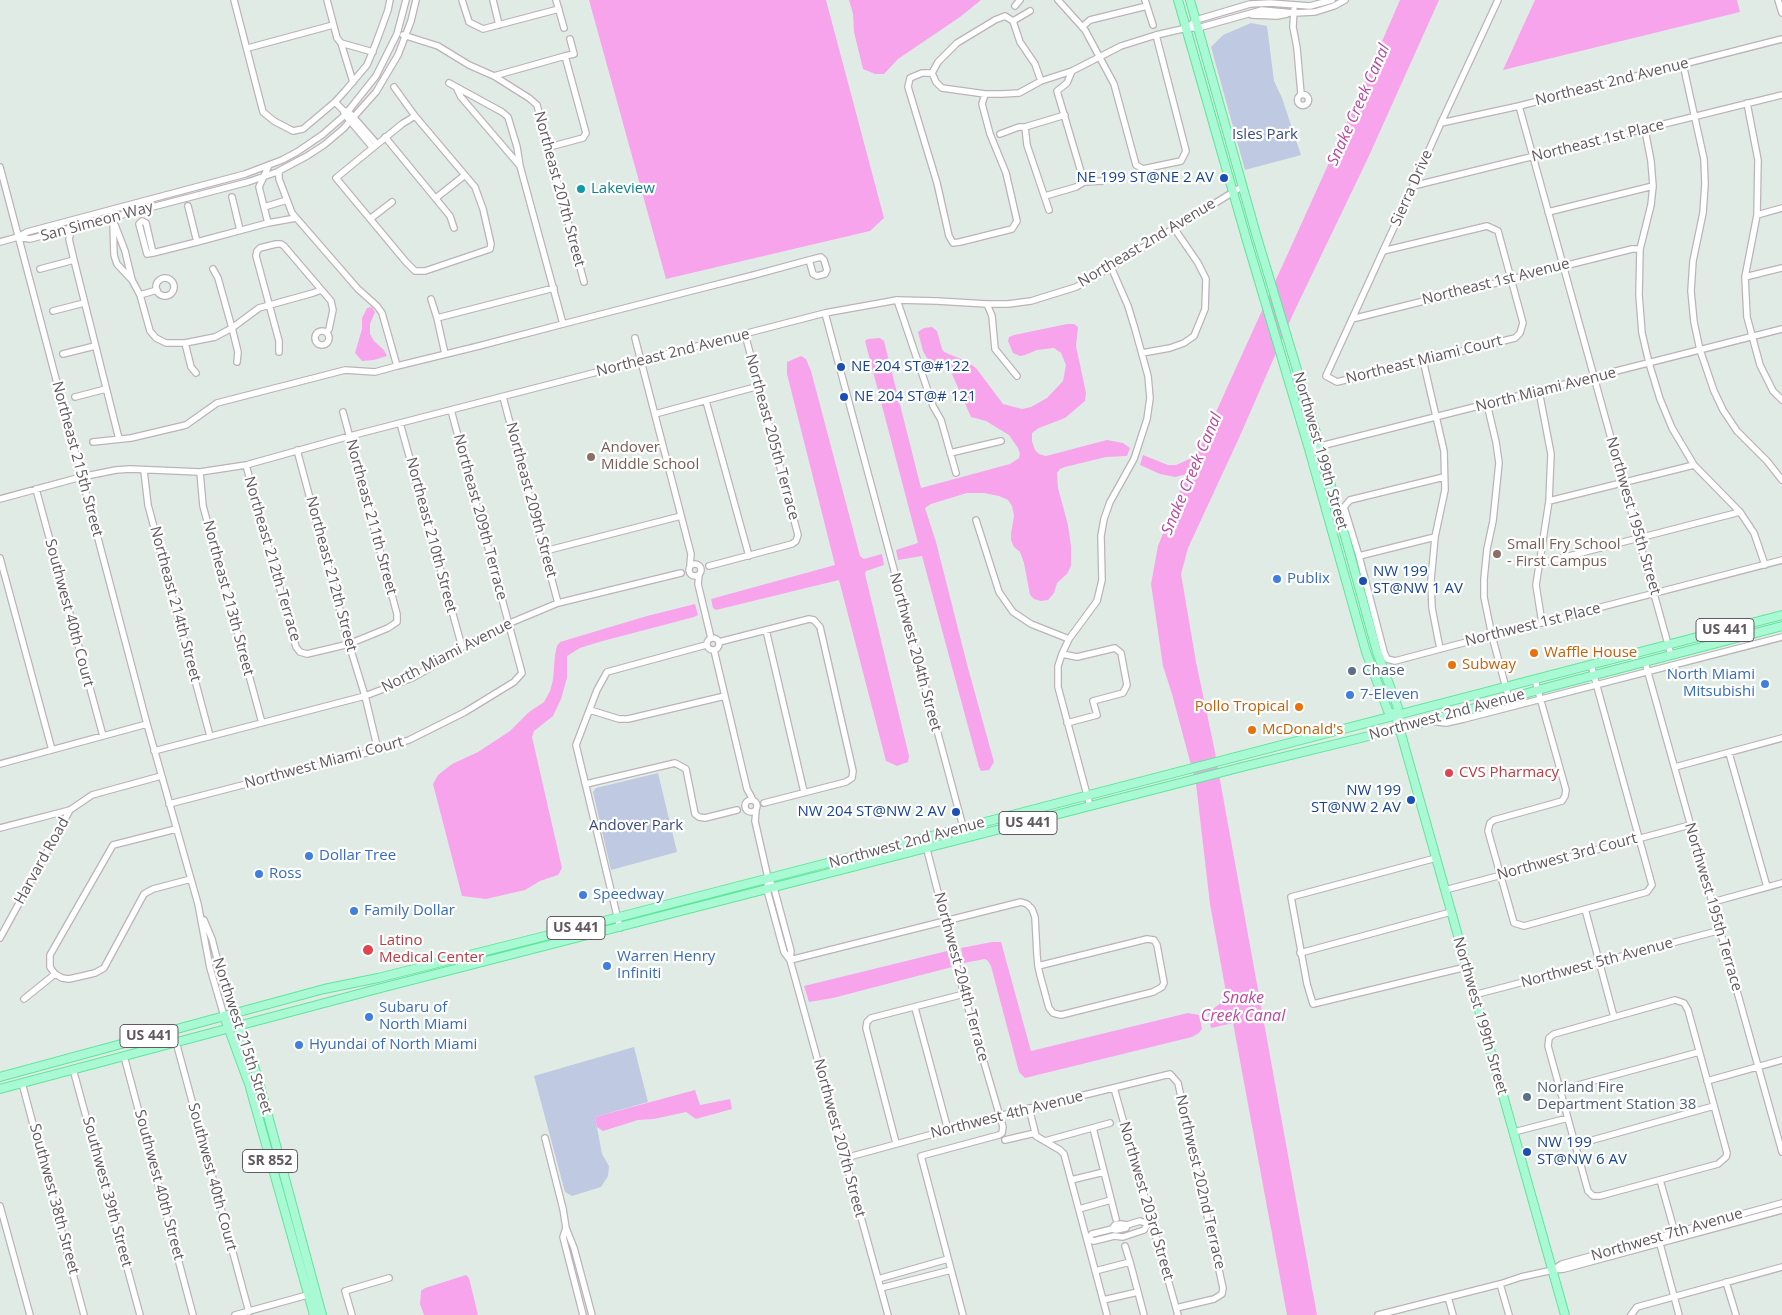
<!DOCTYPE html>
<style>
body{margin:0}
canvas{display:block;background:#e1ebe6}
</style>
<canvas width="1782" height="1315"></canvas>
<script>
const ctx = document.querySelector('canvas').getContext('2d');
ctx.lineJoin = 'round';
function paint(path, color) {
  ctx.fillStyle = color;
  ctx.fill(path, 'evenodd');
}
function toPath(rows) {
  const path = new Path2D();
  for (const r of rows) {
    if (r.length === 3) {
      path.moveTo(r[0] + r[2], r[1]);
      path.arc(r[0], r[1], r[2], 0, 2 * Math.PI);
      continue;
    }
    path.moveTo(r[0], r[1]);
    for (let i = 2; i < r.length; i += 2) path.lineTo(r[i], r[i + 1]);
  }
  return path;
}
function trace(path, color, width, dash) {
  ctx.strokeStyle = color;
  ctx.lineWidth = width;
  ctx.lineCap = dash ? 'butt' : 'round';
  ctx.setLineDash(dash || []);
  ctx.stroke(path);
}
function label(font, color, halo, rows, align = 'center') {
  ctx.font = font + ' "Open Sans",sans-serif';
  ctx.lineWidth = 4.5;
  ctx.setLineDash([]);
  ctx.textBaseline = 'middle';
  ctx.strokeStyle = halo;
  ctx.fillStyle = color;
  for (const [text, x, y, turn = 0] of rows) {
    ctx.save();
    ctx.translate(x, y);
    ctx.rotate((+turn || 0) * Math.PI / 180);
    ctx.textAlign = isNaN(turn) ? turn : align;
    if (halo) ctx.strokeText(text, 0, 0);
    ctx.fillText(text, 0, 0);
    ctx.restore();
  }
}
paint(toPath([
 [1251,23,1267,26,1274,81,1282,98,1301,155,1245,170,1211,47,1223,35],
 [658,773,677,852,611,870,593,792,596,788],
 [634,1047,648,1102,595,1117,602,1154,609,1166,608,1176,601,1187,572,1196,565,1192,534,1076]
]), '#bfc9e2');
paint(toPath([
 [589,0,826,0,884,218,870,231,666,279],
 [849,0,981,0,960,17,898,59,884,74,875,74,863,69,854,32,853,14],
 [1400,0,1439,0,1368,158,1293,314,1239,438,1188,548,1181,574,1196,662,1214,747,1317,1315,1287,1315,1233,1023,1211,1028,1208,1013,1227,998,1210,904,1196,784,1172,694,1163,666,1151,584,1158,546,1186,476,1183,475,1175,477,1160,474,1140,465,1143,455,1168,465,1176,465,1196,456,1333,154],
 [1535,0,1737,0,1740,12,1503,70],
 [372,307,375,312,370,324,370,334,374,341,384,350,387,356,374,360,362,361,355,353,362,329,362,318,367,308],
 [1067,324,1074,324,1078,327,1076,346,1086,393,1085,401,1065,418,1039,428,1032,433,1032,441,1035,450,1039,454,1046,456,1107,440,1123,443,1130,448,1127,456,1106,457,1065,467,1060,469,1057,473,1058,488,1068,525,1071,546,1071,566,1067,574,1057,583,1054,593,1048,600,1041,601,1034,599,1030,595,1024,563,1020,552,1014,547,1011,540,1011,533,1014,516,1012,506,1008,500,999,496,984,493,967,493,931,504,925,508,936,542,968,668,994,762,989,770,981,771,979,767,922,556,898,560,896,550,918,543,865,341,868,339,880,338,884,341,921,488,1010,464,1019,458,1020,454,1018,448,1009,435,986,421,971,417,948,365,944,362,929,362,923,351,918,332,924,328,932,327,937,331,942,349,944,352,966,361,976,368,1003,404,1022,409,1031,407,1047,398,1063,381,1066,365,1061,353,1054,348,1037,350,1025,355,1020,356,1013,353,1008,341,1009,337,1014,335],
 [801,356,806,359,811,371,860,556,864,559,882,554,884,565,866,571,865,574,909,756,908,762,897,766,886,761,839,580,716,610,713,608,711,599,835,565,787,374,787,362],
 [695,604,698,615,694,617,599,642,580,648,567,656,567,678,561,699,553,716,534,731,532,737,562,868,558,875,540,881,525,890,486,899,462,896,433,784,438,775,452,764,478,752,510,731,529,712,544,702,550,691,553,680,555,655,557,646,560,642,647,616],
 [992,942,1001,942,1031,1051,1188,1013,1199,1015,1202,1029,1199,1033,1192,1037,1025,1078,1019,1072,991,966,988,961,985,959,964,963,961,948],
 [947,951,952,967,833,998,809,1002,804,986],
 [695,1090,700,1105,730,1099,732,1109,696,1119,686,1112,654,1119,638,1120,603,1131,597,1127,595,1117],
 [466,1275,469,1278,478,1315,424,1315,420,1304,421,1291,425,1288]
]), '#f8a4ec');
const minor = toPath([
 [234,0,263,112,274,121,293,131,303,129,335,102,345,91,367,65,376,43,388,10,390,0],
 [327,0,337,38,341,43,353,82],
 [462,0,469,22,483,29,559,9],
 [493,0,499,25],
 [556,0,564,28],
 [1058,0,1085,30,1114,84,1136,165,1143,169,1181,161,1186,151,1156,35],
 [1145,0,1153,25],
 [1778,0,1782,13],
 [1015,6,1020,0],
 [1294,10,1293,27,1297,48,1301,94],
 [1252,15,1277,16,1287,14],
 [1013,21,1020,42,1035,64,1041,81],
 [1013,21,1030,11],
 [1082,27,1090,20,1147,6],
 [1187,28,1196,20,1250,4,1270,3,1310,6,1332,0],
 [403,35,438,46,469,65,494,76,529,98,537,105,584,282],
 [341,43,373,52],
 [248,48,333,25],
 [565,56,574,54,570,39],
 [1683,64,1704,159,1705,184,1703,213,1693,261,1691,291,1694,322,1700,350,1714,391,1723,410,1737,431,1767,461,1782,480],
 [1072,71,1067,83,1057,91,1084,182],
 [932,73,936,82,942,88,985,94,1002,94,1019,93,1041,81,1072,71,1121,46,1156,35,1187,28,1198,28,1262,10,1294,13,1315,12,1334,6,1345,0],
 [932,73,922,73,910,78,908,87,937,183,949,236,953,243,960,242,1012,229,1017,221,1006,173,990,134,982,104,985,94],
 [932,73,938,62,957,43,995,20,1005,16,1013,21],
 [494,76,565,56,586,133,583,138,553,146,547,144],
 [449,83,502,112,508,117,517,147,520,166,563,324],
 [394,87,415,116,475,187,483,209,491,244,490,249,425,271,415,271,406,262,336,178,402,124,415,116],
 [457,89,461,97,520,166],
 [1303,100,5.5],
 [335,102,343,110,345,115,372,147],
 [1747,103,1758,160,1757,215,1745,277,1747,317,1760,365,1773,391,1782,400],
 [1519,106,1671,655],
 [345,111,348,111,377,144],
 [1441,123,1519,106,1782,39],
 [1025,127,1027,145,1049,210],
 [1645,130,1651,161,1653,186,1651,205,1640,249,1639,295,1642,333,1649,363,1660,399,1672,428,1694,465,1740,512,1754,533,1765,565],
 [1000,134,1019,127,1025,127,1065,115],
 [385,137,450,216,454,228],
 [0,167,147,724,198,904,210,968,224,1016],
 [279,171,279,179,292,213,358,289,377,306,382,313,397,366,479,346,563,324,691,291,754,275,809,260,821,257,824,260,827,270,825,274,817,276,813,274,809,260],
 [1413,186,1782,95],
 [1045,196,1076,187,1084,182,1102,181,1108,177],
 [232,197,240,230],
 [436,198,465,175],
 [188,206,197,242],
 [264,207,287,200],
 [1548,212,1653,186],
 [1757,215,1782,208],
 [370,219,392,202],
 [113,223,114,255,117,264,132,280,140,295,150,331,156,338,166,343,185,343,215,337,232,328,259,308,313,293,321,290],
 [268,223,259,187,269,165],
 [115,225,125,251,132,280],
 [72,228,69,239,74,260],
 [18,237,30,239,248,182,277,172,307,156,324,145,343,129,376,92,398,55,411,21,416,0],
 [0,242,18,237,27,232,245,174,282,160,297,152,322,135,345,115,376,76,397,34,406,0],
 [1383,251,1487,226,1498,231,1523,323,1520,333,1515,338,1337,382,1326,376,1383,251,1413,186,1441,123,1498,0],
 [153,253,146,223,142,221,139,224,147,254,153,253,197,242,268,223,296,218],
 [40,269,74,260,119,439],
 [213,269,218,278,232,328,238,352,237,362],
 [1745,277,1782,268],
 [165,287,9],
 [140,295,157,290],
 [431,299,437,318],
 [897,300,933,406,941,420,956,473],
 [987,304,992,316,995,349,1017,376],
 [53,311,84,303],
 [825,313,966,838],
 [1352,319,1632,249,1640,249],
 [322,338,7],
 [635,338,691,554,690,565],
 [185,343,191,367,196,373],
 [279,352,279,341,256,256,257,251,260,248,276,244,281,244,284,246,331,301,333,310,329,329,327,332],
 [1142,353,1170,348,1184,343,1194,336,1205,309,1206,279,1198,263,1174,228],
 [63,354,95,346],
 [445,354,437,318,554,288],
 [1423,360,1444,451,1445,490,1435,537,1431,580,1432,608,1440,649],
 [1539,391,1551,454,1549,501,1536,585,1542,623],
 [75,397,106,389],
 [503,397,558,603],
 [706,401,749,556],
 [1487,404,1496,442,1499,463,1493,521,1487,549,1484,579,1484,597,1492,636,1509,699],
 [655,414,759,386],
 [400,423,462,647],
 [93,442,131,438,186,425,217,403,345,370,375,372,397,366],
 [1309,449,1782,329],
 [297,450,349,644,365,696,378,750],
 [950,453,1001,441],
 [246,465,296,647,300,652,307,654,349,644,388,628,397,622,397,614,343,412],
 [144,471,148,505,210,736],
 [200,472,203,506,262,723],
 [1444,477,1350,500,1344,507,1359,556,1384,652,1387,659,1395,661,1440,649,1782,560],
 [36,489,103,736],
 [0,499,81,477,116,470,130,469,200,472,246,465,350,436,825,313,897,300,937,301,987,304,1008,304,1031,301,1076,287,1111,267,1243,186],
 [1549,501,1694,465],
 [976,520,999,592,1013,612,1031,624,1069,639],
 [545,551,681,516],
 [1359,556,1435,537],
 [0,558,52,750],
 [695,570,6],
 [1538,564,1740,512],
 [709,566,792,544,796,541,798,535,745,334],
 [699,575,698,584,711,638],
 [766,630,804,792],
 [713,644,6],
 [719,642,809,619,814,620,820,627,853,771,852,778,846,782,764,803],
 [714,650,747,789,753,800],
 [1062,654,1077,657,1115,648,1121,653,1127,685,1123,693,1093,701,1097,715,1067,723],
 [1645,662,1782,1152],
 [1535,680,1566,790,1565,796,1562,801,1555,803,1494,820,1490,823,1488,831,1514,923,1524,926,1647,892,1652,885,1591,665],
 [590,710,619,719,628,719,725,696],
 [1430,721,1446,723,1464,719,1782,637],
 [154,751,365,696,412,678,451,656,462,647,510,623,558,603,681,573],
 [1729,753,1767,887],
 [0,764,147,724],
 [1675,767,1782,738],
 [586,784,675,763,686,769,695,814,699,817,705,818,737,810],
 [751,806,6],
 [169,804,378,750,409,740,465,712,514,682,522,673,451,410],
 [1090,806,1058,687,1058,666,1062,654,1069,639,1097,601,1102,580,1101,536,1104,519,1110,502,1134,459,1147,419,1150,398,1148,376,1135,329,1128,306,1111,267],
 [756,811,755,821,768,878,774,888,791,951,790,960],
 [0,828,70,810,92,795,161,776],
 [924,838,964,994,1003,1127,1002,1133,999,1135,921,1156,963,1315],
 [1436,858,1291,897,1307,984,1313,1004,1466,967],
 [768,878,767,890,784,952,790,960,888,1315],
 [1445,890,1690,825],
 [1713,902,1782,883],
 [1585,909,1614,1017],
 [204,920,212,939,228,1001,234,1013],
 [620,928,576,745,597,690,607,672,706,645],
 [0,938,70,810],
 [1300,953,1451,912],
 [790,960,1021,902,1027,904,1032,909,1035,917,1037,955,1038,966,1040,975,1049,1008,1053,1013,1061,1015,1153,992,1162,987,1164,983,1157,945,1154,940,1147,939,1038,966],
 [55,974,50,967,50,955,113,845,176,829],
 [1474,995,1721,930],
 [24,999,55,974,62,978,69,979,95,973,104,968,144,894,153,889,191,879],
 [1675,1000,1684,1003,1688,1010,1727,1153,1726,1157,1718,1164,1600,1196,1593,1196,1588,1191,1586,1184,1548,1046,1549,1038,1554,1034,1675,1000],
 [915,1008,948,1130],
 [176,1042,249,1312],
 [124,1056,193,1315],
 [73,1069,140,1315],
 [1707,1081,1782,1060],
 [22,1083,84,1315],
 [1114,1088,1178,1315],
 [1560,1090,1699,1052],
 [1029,1108,1036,1136,1060,1150,1064,1154,1107,1315],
 [1093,1128,1116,1219],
 [1514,1132,1568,1118],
 [545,1138,563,1209,566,1228,574,1248,592,1315],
 [1005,1140,1035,1133],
 [1045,1141,1110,1123],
 [896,1143,866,1028,867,1022,871,1018,964,994],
 [1575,1145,1714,1106],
 [845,1158,999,1116,1170,1074,1178,1083,1223,1288,1222,1294,1214,1299,1176,1308],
 [1071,1180,1104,1172],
 [1660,1180,1675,1233],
 [0,1206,30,1315],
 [1079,1209,1111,1200],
 [566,1228,563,1237,583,1315],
 [1112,1229,1116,1230,1126,1228,1127,1225],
 [1087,1239,1092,1234,1112,1229,1115,1225,1121,1224,1127,1225,1140,1221,1148,1224,1152,1223],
 [1087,1239,1094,1241,1114,1236,1123,1237,1144,1230,1148,1224],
 [1660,1244,1679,1315],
 [1125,1246,1130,1262],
 [1554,1269,1562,1264,1782,1203],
 [1095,1271,1130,1262,1144,1315],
 [878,1279,948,1259],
 [1726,1282,1736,1315],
 [1500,1284,1509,1315],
 [881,1288,951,1270],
 [1448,1297,1453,1315],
 [1103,1300,1138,1292],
 [235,1315,311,1294],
 [352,1315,345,1291,389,1278],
 [1378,1315,1500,1284,1521,1277,1553,1270,1564,1269,1782,1210],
 [1631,1315,1637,1307,1782,1267]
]);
const major = toPath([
 [1178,0,1247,241,1309,449,1366,652,1388,711,1396,716],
 [1190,0,1256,234,1320,446,1377,652,1398,708,1396,716,1565,1315],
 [234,1013,244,1036,257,1075,322,1315],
 [224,1016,249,1084,314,1315],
 [0,1077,324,989,378,978,577,928,1782,615],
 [0,1089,381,988,1246,766,1414,725,1549,687,1782,626]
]);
trace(minor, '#bbb3b8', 8);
trace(major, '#5fe699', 10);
trace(minor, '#fff', 5.5);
trace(major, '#a9f9d5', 8);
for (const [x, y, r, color] of [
 [1224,178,5,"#1a4fb4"],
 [581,189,5,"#0f9aa8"],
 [841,367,5,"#1a4fb4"],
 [844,397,5,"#1a4fb4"],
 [591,457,5,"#8d6e63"],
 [1497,554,5,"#8d6e63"],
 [1277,579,5,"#3f7fe0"],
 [1363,581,5,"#1a4fb4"],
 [1534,653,5,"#e8710a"],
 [1452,665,5,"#e8710a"],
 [1352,671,5,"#5c6f8a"],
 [1765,684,5,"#3f7fe0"],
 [1350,695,5,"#3f7fe0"],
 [1299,707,5,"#e8710a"],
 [1252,730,5,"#e8710a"],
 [1449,773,5,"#e0444e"],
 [1411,800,5,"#1a4fb4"],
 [956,812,5,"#1a4fb4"],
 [309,856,5,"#3f7fe0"],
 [259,874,5,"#3f7fe0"],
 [583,895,5,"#3f7fe0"],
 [354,911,5,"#3f7fe0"],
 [368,950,6,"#e0444e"],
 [607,966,5,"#3f7fe0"],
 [369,1017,5,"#3f7fe0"],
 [299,1045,5,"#3f7fe0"],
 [1527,1097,5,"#5c6f8a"],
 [1527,1152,5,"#1a4fb4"]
]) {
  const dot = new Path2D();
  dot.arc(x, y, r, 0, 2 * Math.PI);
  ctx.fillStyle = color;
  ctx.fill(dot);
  trace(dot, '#fff', 2);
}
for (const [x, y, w] of [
 [1725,630,58],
 [1028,823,58],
 [576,928,58],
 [149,1036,58],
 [270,1161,55]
]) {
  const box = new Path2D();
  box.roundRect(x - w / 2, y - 11.5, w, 23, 4);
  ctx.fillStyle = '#fff';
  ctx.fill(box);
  trace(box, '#61595f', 1);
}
label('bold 14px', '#61595f', null, [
 ["US 441",1725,630],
 ["US 441",1028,823],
 ["US 441",576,928],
 ["US 441",149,1036],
 ["SR 852",270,1161]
]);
label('15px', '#61595f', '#fff', [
 ["Northeast 2nd Avenue",1612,82,-14],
 ["Northeast 1st Place",1598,141,-14],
 ["Sierra Drive",1412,188,-66],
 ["Northeast 207th Street",559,189,75],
 ["San Simeon Way",97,222,-15],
 ["Northeast 2nd Avenue",1147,243,-31],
 ["Northeast 1st Avenue",1496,282,-14],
 ["Northeast 2nd Avenue",673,353,-14],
 ["Northeast Miami Court",1424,360,-14],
 ["North Miami Avenue",1546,390,-14],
 ["Northeast 205th Terrace",772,437,75],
 ["Northwest 199th Street",1320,451,74],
 ["Northeast 215th Street",77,459,75],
 ["Northeast 209th Street",531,500,75],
 ["Northwest 195th Street",1633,516,74],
 ["Northeast 211th Street",371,517,75],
 ["Northeast 209th Terrace",480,517,75],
 ["Northeast 210th Street",431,535,75],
 ["Northeast 212th Terrace",272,559,74],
 ["Northeast 212th Street",331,574,75],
 ["Northeast 213th Street",228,598,75],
 ["Northeast 214th Street",175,604,75],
 ["Southwest 40th Court",69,613,75],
 ["Northwest 1st Place",1533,625,-14],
 ["Northwest 204th Street",915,652,75],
 ["North Miami Avenue",447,656,-27],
 ["Northwest 2nd Avenue",1447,715,-15],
 ["Northwest Miami Court",324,763,-15],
 ["Northwest 2nd Avenue",907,843,-15],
 ["Northwest 3rd Court",1567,857,-15],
 ["Harvard Road",42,861,-61],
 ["Northwest 195th Terrace",1713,907,74],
 ["Northwest 5th Avenue",1597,963,-15],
 ["Northwest 204th Terrace",961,977,75],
 ["Northwest 199th Street",1480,1016,74],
 ["Northwest 215th Street",242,1036,72],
 ["Northwest 4th Avenue",1007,1115,-14],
 ["Northwest 207th Street",839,1138,75],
 ["Southwest 40th Court",212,1177,75],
 ["Northwest 202nd Terrace",1200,1182,77],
 ["Southwest 40th Street",159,1185,75],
 ["Southwest 39th Street",107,1192,75],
 ["Southwest 38th Street",54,1199,75],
 ["Northwest 203rd Street",1146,1201,74],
 ["Northwest 7th Avenue",1667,1235,-16]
]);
label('15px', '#3a4b7f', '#fff', [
 ["Isles Park",1265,135],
 ["Andover Park",636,826]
]);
label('15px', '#164399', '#fff', [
 ["NE 199 ST@NE 2 AV",1214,178,"right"],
 ["NE 204 ST@#122",851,367],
 ["NE 204 ST@# 121",854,397],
 ["NW 199",1373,572],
 ["ST@NW 1 AV",1373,589],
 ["NW 199",1401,791,"right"],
 ["ST@NW 2 AV",1401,808,"right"],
 ["NW 204 ST@NW 2 AV",946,812,"right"],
 ["NW 199",1537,1143],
 ["ST@NW 6 AV",1537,1160]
], 'left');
label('15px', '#0d838f', '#fff', [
 ["Lakeview",591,189]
], 'left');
label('15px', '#785e54', '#fff', [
 ["Andover",601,448],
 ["Middle School",601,465],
 ["Small Fry School",1507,545],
 ["- First Campus",1507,562]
], 'left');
label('15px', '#366cbe', '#fff', [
 ["Publix",1287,579],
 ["North Miami",1755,675,"right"],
 ["Mitsubishi",1755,692,"right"],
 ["7-Eleven",1360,695],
 ["Dollar Tree",319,856],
 ["Ross",269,874],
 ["Speedway",593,895],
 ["Family Dollar",364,911],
 ["Warren Henry",617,957],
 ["Infiniti",617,974],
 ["Subaru of",379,1008],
 ["North Miami",379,1025],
 ["Hyundai of North Miami",309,1045]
], 'left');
label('15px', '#c56008', '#fff', [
 ["Waffle House",1544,653],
 ["Subway",1462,665],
 ["Pollo Tropical",1289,707,"right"],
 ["McDonald's",1262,730]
], 'left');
label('15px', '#4e5e75', '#fff', [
 ["Chase",1362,671],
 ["Norland Fire",1537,1088],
 ["Department Station 38",1537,1105]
], 'left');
label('15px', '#be3a42', '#fff', [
 ["CVS Pharmacy",1459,773],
 ["Latino",379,941],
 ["Medical Center",379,958]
], 'left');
label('italic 16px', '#b949a0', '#fff', [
 ["Snake Creek Canal",1359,105,-66],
 ["Snake Creek Canal",1192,474,-67],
 ["Snake",1243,998],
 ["Creek Canal",1243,1016]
]);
</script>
